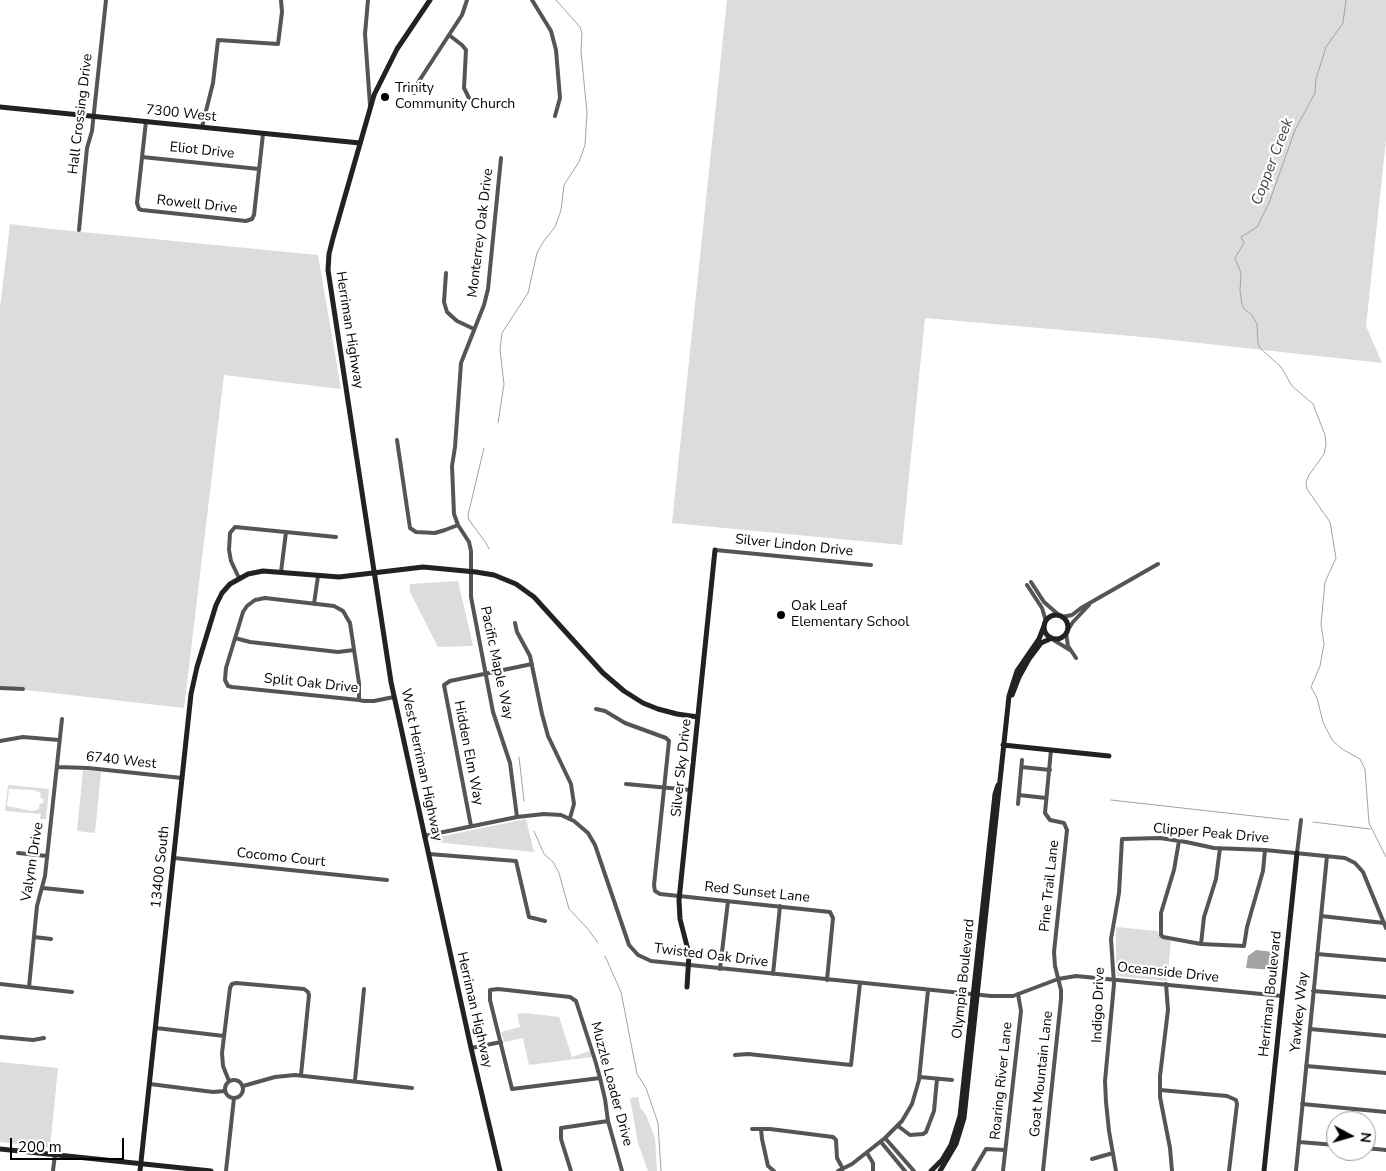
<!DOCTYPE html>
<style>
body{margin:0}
#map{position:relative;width:1386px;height:1171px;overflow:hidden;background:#fff;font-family:"Nunito Sans",sans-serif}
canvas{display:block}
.north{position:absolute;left:1326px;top:1111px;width:50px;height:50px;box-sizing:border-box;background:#fff;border:1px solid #999;border-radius:50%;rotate:96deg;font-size:14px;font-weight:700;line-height:20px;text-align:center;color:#000}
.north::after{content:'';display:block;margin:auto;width:18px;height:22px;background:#000;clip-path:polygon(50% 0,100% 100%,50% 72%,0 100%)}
.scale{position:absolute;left:10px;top:1138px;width:114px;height:22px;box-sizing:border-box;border:2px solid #000;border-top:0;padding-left:6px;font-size:15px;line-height:18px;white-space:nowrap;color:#000;-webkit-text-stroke:4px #fff;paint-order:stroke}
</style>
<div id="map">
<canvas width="1386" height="1171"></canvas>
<div class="north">N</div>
<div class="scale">200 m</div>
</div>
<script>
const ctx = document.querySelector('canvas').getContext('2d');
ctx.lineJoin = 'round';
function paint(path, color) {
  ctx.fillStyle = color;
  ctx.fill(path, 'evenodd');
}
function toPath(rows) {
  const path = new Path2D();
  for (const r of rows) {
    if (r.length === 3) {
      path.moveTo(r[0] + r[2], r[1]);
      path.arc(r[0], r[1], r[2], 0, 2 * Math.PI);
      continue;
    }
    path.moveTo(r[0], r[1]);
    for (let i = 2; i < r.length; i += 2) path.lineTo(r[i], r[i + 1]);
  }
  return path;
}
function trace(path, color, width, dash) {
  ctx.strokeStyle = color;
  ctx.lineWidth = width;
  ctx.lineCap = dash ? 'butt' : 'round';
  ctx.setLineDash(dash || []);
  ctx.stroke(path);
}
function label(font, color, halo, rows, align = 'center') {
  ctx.font = font + ' "Nunito Sans",sans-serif';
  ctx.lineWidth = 4.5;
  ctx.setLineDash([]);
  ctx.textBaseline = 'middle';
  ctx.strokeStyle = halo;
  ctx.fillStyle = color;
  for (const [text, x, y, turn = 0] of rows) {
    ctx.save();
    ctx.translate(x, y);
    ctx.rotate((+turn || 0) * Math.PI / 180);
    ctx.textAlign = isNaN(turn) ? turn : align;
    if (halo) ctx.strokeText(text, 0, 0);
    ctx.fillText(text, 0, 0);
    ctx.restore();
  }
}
paint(toPath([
 [727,0,1386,0,1386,140,1366,326,1382,363,1154,338,925,318,902,545,672,523],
 [10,224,51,229,318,255,341,389,224,375,184,708,0,687,0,308],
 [458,581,473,646,438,647,410,592,410,584],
 [83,770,101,772,95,833,77,831],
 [8,785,49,789,46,819,40,819,41,814,5,811],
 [9,789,34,790,41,793,40,797,43,799,44,802,39,805,39,809,32,811,7,806],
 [526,819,534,852,434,842,434,838],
 [1116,927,1157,931,1161,938,1171,941,1167,981,1118,976,1116,971],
 [526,1013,559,1017,572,1057,590,1051,592,1057,529,1065,523,1038,504,1042,501,1032,520,1027,517,1014],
 [0,1062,58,1068,50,1148,0,1142],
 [638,1097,640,1107,646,1115,655,1138,657,1171,648,1171,638,1143,630,1098]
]), '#dcdcdc');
paint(toPath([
 [1256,950,1274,952,1273,970,1246,968,1248,956]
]), '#a3a3a3');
trace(toPath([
 [1346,0,1343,23,1326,47,1316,79,1315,93,1295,130,1269,203,1257,227,1241,237,1244,243,1235,258,1241,273,1240,291,1242,304,1244,309,1251,314,1257,324,1258,343,1260,348,1281,367,1292,386,1313,404,1325,435,1326,444,1324,454,1309,475,1306,482,1307,489,1330,522,1336,558,1325,582,1321,624,1324,644,1320,666,1311,687,1317,698,1323,722,1332,740,1342,749,1360,759,1365,769,1369,823,1386,857],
 [498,423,504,384,500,350,502,333,528,293,537,253,543,242,555,227,561,210,564,185,579,162,585,145,587,113,581,51,582,33,580,27,556,0],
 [484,448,468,515,469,520,486,543,489,549],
 [519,757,524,801],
 [1111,800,1289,820],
 [1313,822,1370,829],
 [534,831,544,854,553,862,559,873,569,909,588,929,598,943],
 [605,956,621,992,637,1074,646,1088,658,1123,661,1171]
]), '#a3a3a3', 1);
trace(toPath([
 [368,0,365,34,370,105],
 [532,0,551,31,556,50,560,98,555,116],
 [449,35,462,45,466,50,464,88,469,98],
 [414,93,419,81,462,15,467,0],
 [146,121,137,203,139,209,142,210,246,221,252,219,254,215,263,134],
 [202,127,213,83,218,40,278,44,282,12,281,0],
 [142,157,259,169],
 [501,158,488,289,484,305,461,363,455,447,452,466,454,514,458,525,469,542,471,551,471,597,493,712,510,763,517,817],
 [79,230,87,148,92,131,106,0],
 [446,273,444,302,447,312,457,321,474,329],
 [397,440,410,528,416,532,435,533,445,530,458,525],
 [715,550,871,565],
 [281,572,286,532],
 [239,578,231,561,229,550,230,533,235,527,336,537],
 [1031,582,1044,602,1060,616],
 [1027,585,1042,608,1046,621],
 [314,604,318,576],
 [1062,617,1072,615,1081,608,1158,564],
 [515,623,517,632,530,656,542,714,548,736,571,784,574,804,570,818],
 [1067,631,1073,622,1089,605],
 [1066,633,1068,646,1076,658],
 [235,638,250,642,338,652,354,650],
 [1052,639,1070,650],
 [0,688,23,689],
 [359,700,359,683,350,623,343,611,334,606,265,598,255,600,247,606,243,612,226,668,225,680,228,686,232,687,359,700,364,701,374,701,394,697],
 [596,709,605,711,625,723,666,738,669,741,654,885,655,891,660,894,830,912,833,918,827,980],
 [0,741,23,737,59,740],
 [57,767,88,768,182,778],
 [1022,767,1050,770],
 [626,784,691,790],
 [1019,795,1046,798],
 [1018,804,1022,760],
 [471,826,444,685,450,681,532,664],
 [424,836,517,817,544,814,561,815,574,821,588,833,595,845,629,945,638,955,651,961,991,996,1013,996,1058,979,1076,976,1282,996],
 [1179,841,1174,870,1161,913,1161,935,1163,937,1201,944,1244,946,1247,927,1263,871,1265,850],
 [18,853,47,856],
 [1297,853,1301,820],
 [429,854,516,861,529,917,545,921],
 [174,858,387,880],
 [43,888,82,892],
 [1321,916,1384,923],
 [34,937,51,939],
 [1201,944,1204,917,1216,879,1220,848],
 [1317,954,1386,960],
 [720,969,728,901],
 [773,974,780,906],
 [0,984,72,992],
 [1166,984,1168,1010,1160,1076,1160,1097,1170,1148,1172,1171],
 [29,987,37,906,45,876,62,719],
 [1313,991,1386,997],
 [156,1028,224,1036],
 [1310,1029,1386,1036],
 [0,1037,33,1040,44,1038],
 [471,1048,501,1042],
 [735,1055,748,1054,851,1065,860,983],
 [1306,1066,1386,1073],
 [920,1077,952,1080],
 [600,1078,512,1089,490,1000,490,990,498,989,570,997,576,1001,595,1060,600,1078,605,1099,608,1121,622,1171],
 [234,1089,9],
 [355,1080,364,989],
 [229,1081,223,1066,222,1053,230,988,232,984,236,983,304,989,308,992,309,995,301,1075],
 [150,1084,213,1092,225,1091],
 [243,1086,275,1077,295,1075,412,1088],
 [1160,1090,1227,1096,1236,1100,1237,1104,1229,1171],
 [1302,1104,1386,1112],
 [898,1126,910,1135,923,1134,926,1132,934,1111,937,1079],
 [752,1129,770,1129,833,1137,836,1140,837,1158,843,1169],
 [761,1129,762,1139,768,1166,774,1171],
 [885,1138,914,1171],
 [881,1142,905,1171],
 [1299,1142,1336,1145],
 [1366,1148,1386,1150],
 [867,1153,873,1163,873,1171],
 [1092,1159,1113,1153],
 [53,1171,55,1154],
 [226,1171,234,1098],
 [571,1171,561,1139,561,1128,608,1121],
 [838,1171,852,1164,885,1138,902,1121,912,1104,919,1080,928,990],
 [973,1171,986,1149,1005,1150],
 [1003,1171,1021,1011,1018,994],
 [1043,1171,1061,999,1061,990,1055,966,1054,952,1067,830,1064,823,1050,820,1045,813,1051,750],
 [1116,1171,1109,1131,1106,1102,1105,1081,1114,984,1111,939,1119,893,1122,839,1160,838,1186,842,1214,848,1265,850,1345,858,1355,863,1363,872,1386,928],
 [1296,1171,1327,856]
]), '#555', 4);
trace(toPath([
 [430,0,397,49,374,95,333,238,329,254,328,270,391,682,471,1048,500,1171],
 [0,107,360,143],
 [1056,627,12],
 [1012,695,1019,677,1029,659,1041,643,1052,638],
 [1003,745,1109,756],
 [687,987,689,954,680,919,679,900,715,550],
 [0,1149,211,1171],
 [140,1171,191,694,197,667,216,605,222,593,230,584,248,574,263,571,339,577,423,567,476,572,494,575,516,584,534,597,603,673,624,691,643,703,658,709,677,714,698,717],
 [931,1171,942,1160,951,1145,960,1116,995,794,998,785],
 [940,1171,956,1144,964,1118,1009,696,1017,671,1039,639,1044,626],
 [1264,1171,1297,853]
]), '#222', 5);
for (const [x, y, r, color] of [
 [385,97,5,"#000"],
 [781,615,5,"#000"]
]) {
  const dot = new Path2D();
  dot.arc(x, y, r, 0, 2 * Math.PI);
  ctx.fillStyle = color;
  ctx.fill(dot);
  trace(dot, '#fff', 2);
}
label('14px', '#000', '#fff', [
 ["Trinity",395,89],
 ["Community Church",395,105],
 ["Oak Leaf",791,607],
 ["Elementary School",791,623]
], 'left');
label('14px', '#000', '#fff', [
 ["Hall Crossing Drive",81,114,-83],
 ["7300 West",181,114,6],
 ["Eliot Drive",202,151,6],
 ["Rowell Drive",197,205,6],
 ["Monterrey Oak Drive",481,233,-83],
 ["Herriman Highway",349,330,81],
 ["Silver Lindon Drive",794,546,6],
 ["Pacific Maple Way",496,663,78],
 ["Split Oak Drive",311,684,6],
 ["Hidden Elm Way",468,753,79],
 ["6740 West",121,761,6],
 ["West Herriman Highway",421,765,78],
 ["Silver Sky Drive",682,768,-84],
 ["Clipper Peak Drive",1211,834,5],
 ["Cocomo Court",281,858,6],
 ["Valynn Drive",33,862,-81],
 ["13400 South",161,867,-84],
 ["Pine Trail Lane",1050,886,-84],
 ["Red Sunset Lane",757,893,6],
 ["Twisted Oak Drive",711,956,7],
 ["Oceanside Drive",1168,973,6],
 ["Olympia Boulevard",964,979,-84],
 ["Herriman Boulevard",1271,994,-84],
 ["Indigo Drive",1099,1005,-88],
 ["Herriman Highway",474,1010,77],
 ["Yawkey Way",1300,1012,-84],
 ["Goat Mountain Lane",1042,1074,-84],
 ["Roaring River Lane",1002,1081,-84],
 ["Muzzle Loader Drive",611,1084,75]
]);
label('italic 15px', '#444', '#fff', [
 ["Copper Creek",1273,162,-69]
]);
</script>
